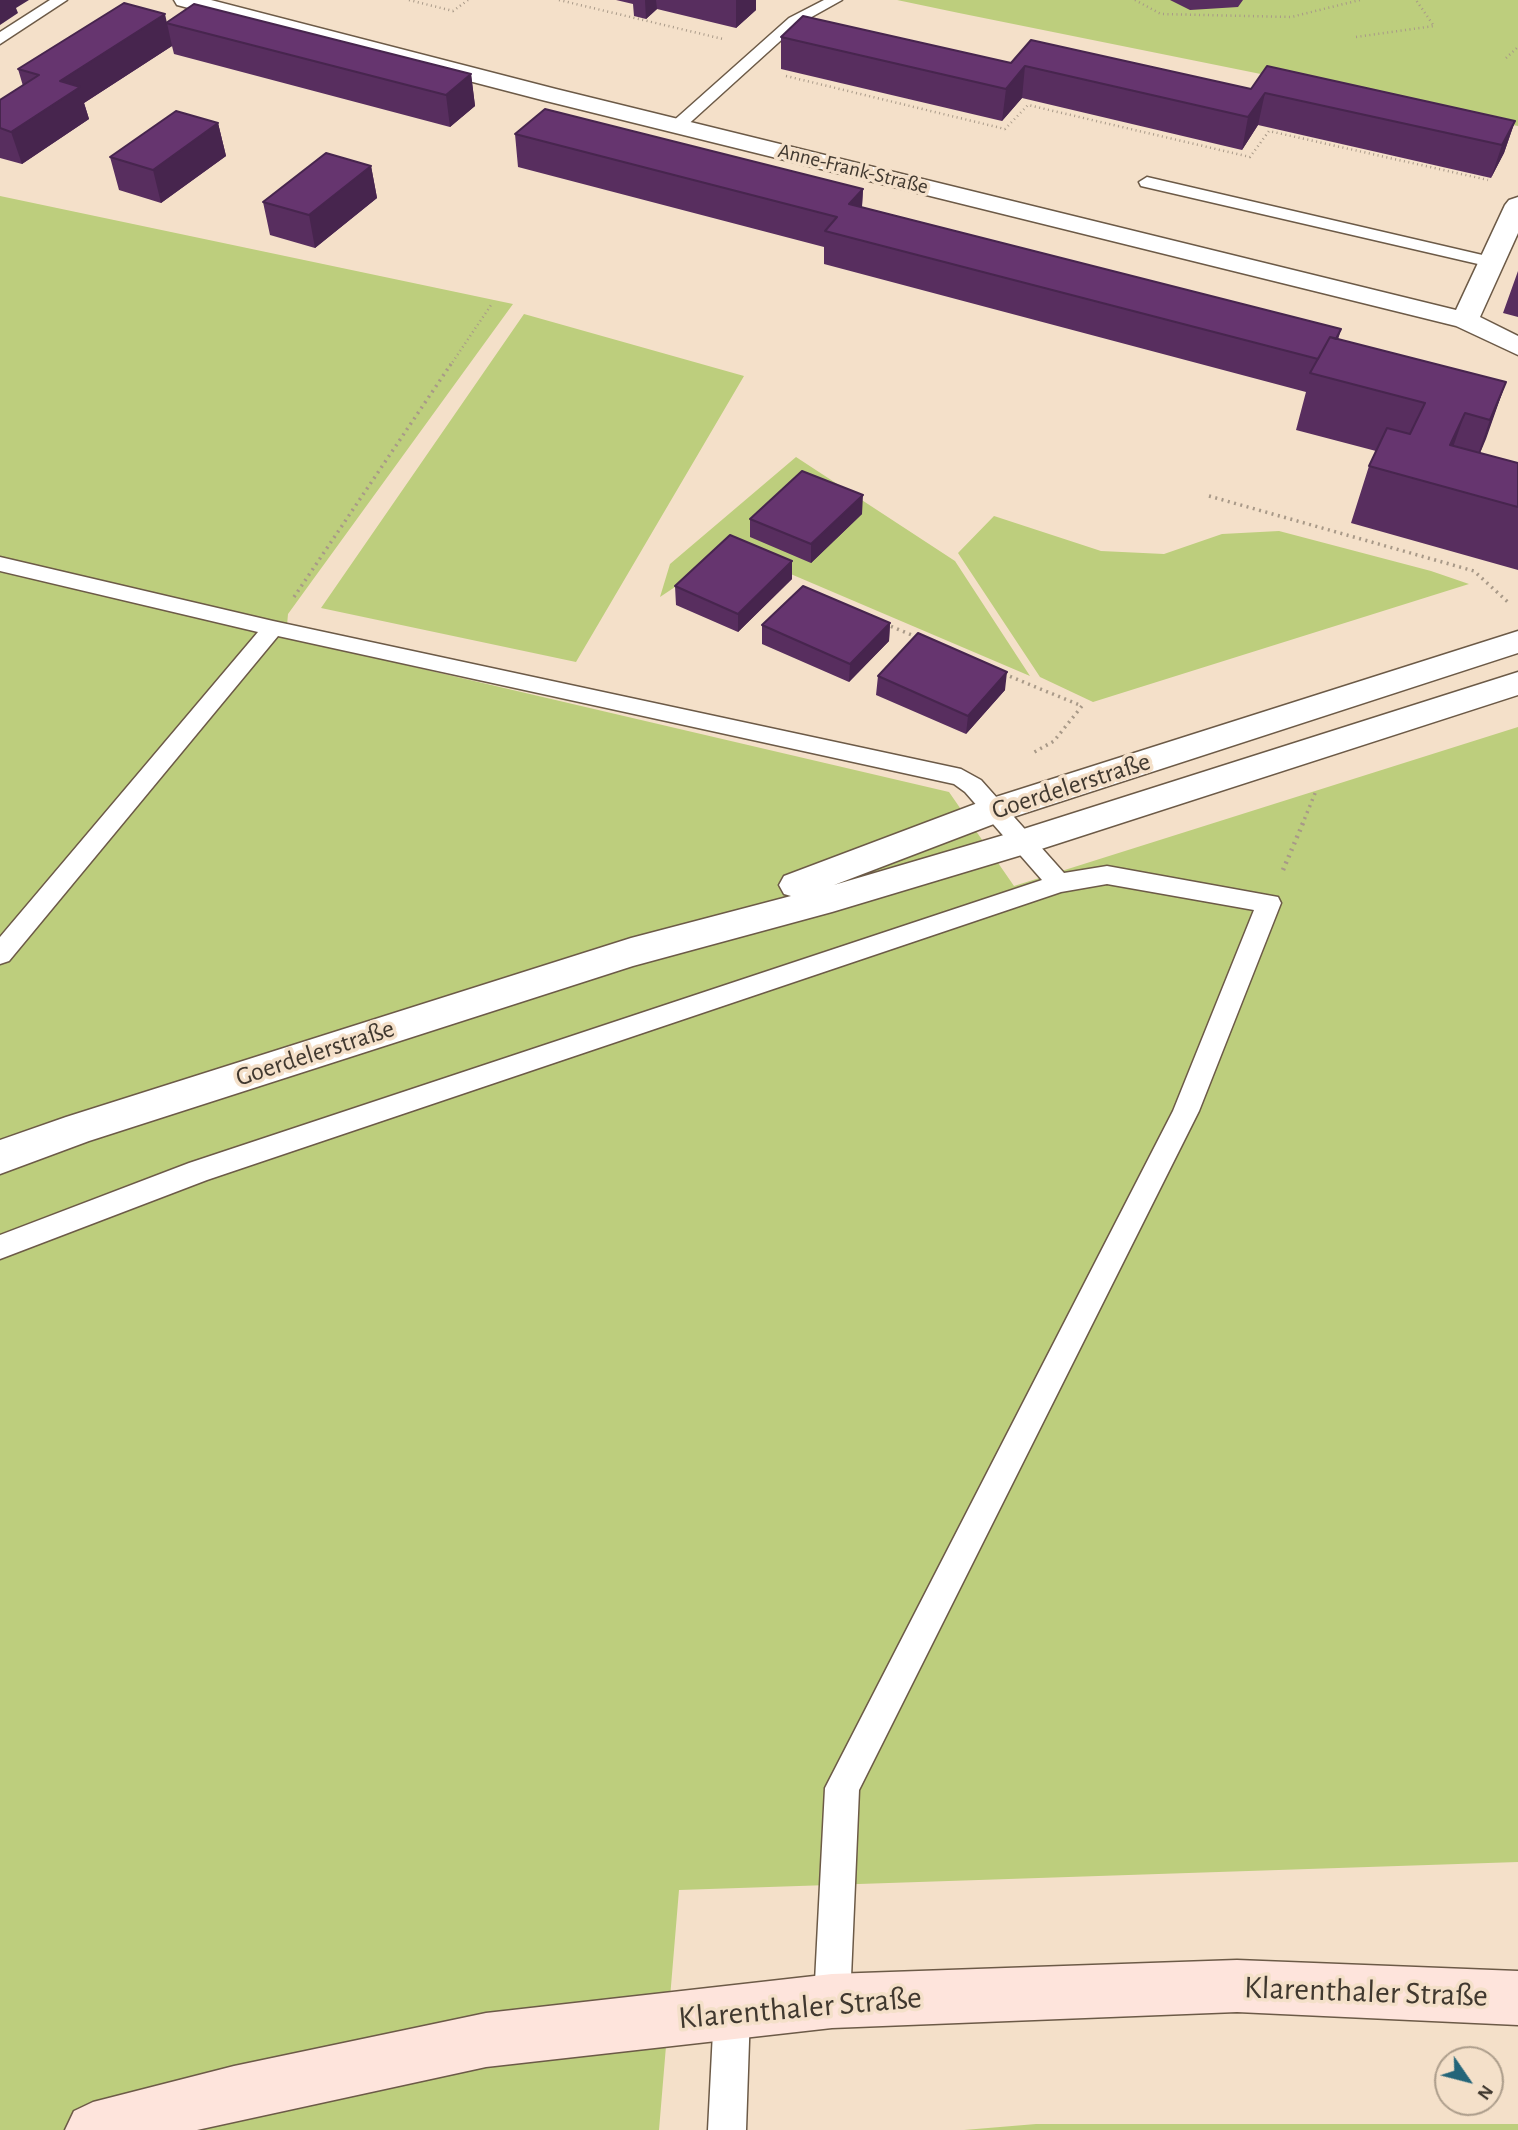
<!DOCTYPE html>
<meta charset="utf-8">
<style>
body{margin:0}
#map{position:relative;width:1518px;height:2130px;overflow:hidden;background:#f4e0c9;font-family:"Alegreya Sans",sans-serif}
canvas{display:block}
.north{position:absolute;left:1434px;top:2046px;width:70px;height:70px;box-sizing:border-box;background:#f4e0c9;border:2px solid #ac9d8b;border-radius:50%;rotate:125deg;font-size:19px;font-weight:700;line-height:28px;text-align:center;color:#40382f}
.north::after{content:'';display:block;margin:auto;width:24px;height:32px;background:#236579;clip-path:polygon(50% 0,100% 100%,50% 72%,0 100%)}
</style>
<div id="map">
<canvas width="1518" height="2130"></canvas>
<div class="north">N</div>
</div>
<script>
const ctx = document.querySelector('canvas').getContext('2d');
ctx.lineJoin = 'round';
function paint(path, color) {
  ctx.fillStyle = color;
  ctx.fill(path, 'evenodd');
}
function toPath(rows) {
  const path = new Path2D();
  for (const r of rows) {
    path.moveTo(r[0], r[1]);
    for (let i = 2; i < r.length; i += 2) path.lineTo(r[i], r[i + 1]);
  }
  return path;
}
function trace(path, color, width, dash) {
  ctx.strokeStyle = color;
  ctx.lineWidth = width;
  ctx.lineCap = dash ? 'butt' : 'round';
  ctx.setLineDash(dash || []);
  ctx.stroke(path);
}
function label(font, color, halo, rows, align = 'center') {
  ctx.font = font + ' "Alegreya Sans",sans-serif';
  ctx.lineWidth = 7;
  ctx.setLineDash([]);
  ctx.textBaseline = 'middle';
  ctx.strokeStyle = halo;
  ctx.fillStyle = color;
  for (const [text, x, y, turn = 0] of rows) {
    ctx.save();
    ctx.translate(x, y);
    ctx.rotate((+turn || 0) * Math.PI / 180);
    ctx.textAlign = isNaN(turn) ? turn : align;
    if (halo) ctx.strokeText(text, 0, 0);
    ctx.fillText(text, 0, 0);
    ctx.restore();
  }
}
paint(toPath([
 [897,0,1518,0,1518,126,959,13],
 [0,196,513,304,288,614,286,637,949,792,1014,886,1518,727,1518,1862,679,1890,659,2130,0,2130],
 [524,314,744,376,576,662,321,608],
 [796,457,955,561,1030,676,732,549,660,597,670,564],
 [994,516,1101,551,1164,554,1222,534,1279,531,1431,571,1469,584,1093,702,1040,677,958,553],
 [1036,2124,1518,2124,1518,2130,964,2130]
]), '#bdce7d');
const lane = toPath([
 [50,0,67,0,0,44,0,32,50,0],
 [824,0,842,0,799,24,683,129,671,129,669,126,671,123,789,18,824,0],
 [1147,177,1491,257,1500,262,1491,267,1141,186,1139,182,1147,177],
 [0,557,273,621,961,769,981,780,1064,873,1107,866,1278,897,1281,903,1199,1111,859,1790,850,2001,845,2014,832,2019,819,2014,814,2001,825,1788,1173,1111,1254,910,1107,884,1061,892,207,1180,0,1259,0,1235,189,1163,1042,880,965,792,954,784,278,636,9,961,0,964,0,937,258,632,0,571,0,557],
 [732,1994,745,1999,750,2012,746,2130,708,2130,714,2012,719,1999,732,1994]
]);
const street = toPath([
 [174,0,211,0,556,89,1456,310,1505,205,1509,200,1518,197,1518,233,1480,317,1518,336,1518,355,1456,326,542,100,177,5,174,0],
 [1518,631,1518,653,1007,819,834,885,1014,832,1518,672,1518,695,1035,851,832,912,633,966,89,1141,0,1174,0,1140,66,1117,631,938,791,896,784,894,779,885,784,876,983,801,1518,631]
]);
const secondary = toPath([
 [1237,1960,1518,1971,1518,2025,1237,2012,832,2028,486,2067,197,2130,65,2130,74,2111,93,2102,234,2066,486,2013,832,1974,1237,1960]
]);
trace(lane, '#6c5a47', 3);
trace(street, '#6c5a47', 3);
trace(secondary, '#6c5a47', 3);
trace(toPath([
 [409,0,453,11,468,0],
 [559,0,723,39],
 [1135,0,1161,14,1291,17,1360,0],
 [1356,37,1434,26,1416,0],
 [1506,58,1518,47],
 [786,76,1005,129,1028,105,1250,157,1269,131,1488,180],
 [450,366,491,305]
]), '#a89988', 2.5, [1, 3.5]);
trace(toPath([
 [1209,496,1474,571,1510,604],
 [294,597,451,364],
 [885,624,919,638],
 [1004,674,1082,706,1054,741,1031,754],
 [1302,825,1316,791]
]), '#a89988', 3.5, [2, 4.5]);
trace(toPath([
 [1283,870,1303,823]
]), '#a89988', 4.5, [2, 5]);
paint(lane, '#fff');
paint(street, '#fff');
paint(secondary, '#fee4dc');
paint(toPath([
 [616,0,756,0,756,10,736,28,657,9,646,19,634,16,633,4],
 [1170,0,1243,0,1238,7,1190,10],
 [167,22,471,74,475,106,450,127,174,54,172,46,84,103,89,119,22,164,0,158,0,100,23,86,18,69],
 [781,37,1251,89,1515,121,1504,153,1491,178,1258,125,1242,150,1022,98,1002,121,781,69],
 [218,123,226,156,161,203,119,190,110,157],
 [515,134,863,189,862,207,1341,329,1338,340,1506,382,1480,453,1518,463,1518,570,1351,523,1369,466,1376,451,1296,430,1306,392,824,264,824,247,518,167],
 [371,166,377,198,315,248,270,235,263,202],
 [1518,271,1518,317,1503,313],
 [862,514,811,563,750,537,750,519],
 [792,579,738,632,676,605,675,586],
 [890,623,889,641,849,682,762,644,762,625],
 [878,676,1005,690,966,734,876,695]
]), '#582e5f');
paint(toPath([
 [0,0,29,0,16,8,18,13,0,25],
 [645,0,656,0,657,9,646,19],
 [736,0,756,0,756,10,736,28],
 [165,14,172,46,84,103,89,119,22,164,11,132,60,81],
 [1025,66,1022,98,1002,121,1006,89],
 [471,74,475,106,450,127,446,95],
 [1265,93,1258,125,1242,150,1248,117],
 [1515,121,1504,153,1491,178,1502,145],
 [218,123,226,156,161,203,153,170],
 [371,166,377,198,315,248,309,215],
 [863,189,861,221,849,204],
 [1506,382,1486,439,1470,477,1490,420],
 [1465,413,1445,470,1450,445],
 [863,495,862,514,811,563,811,544],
 [792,561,792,579,738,632,738,614],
 [890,623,889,641,849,682,850,664],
 [1007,672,1005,690,966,734,968,716]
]), '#47254e');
const building = toPath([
 [124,3,165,14,60,81,80,87,11,132,0,128,0,100,39,75,18,69,124,3],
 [194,4,471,74,446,95,166,23,194,4],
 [803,16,1011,63,1031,40,1251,89,1267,66,1515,121,1502,145,1265,93,1248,117,1025,66,1006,89,781,37,803,16],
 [545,109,863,189,849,204,1341,329,1336,339,1330,337,1318,359,825,231,837,217,515,134,545,109],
 [176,111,218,123,153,170,110,157,176,111],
 [326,153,371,166,309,215,263,202,326,153],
 [1330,337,1506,382,1490,420,1465,413,1450,445,1518,463,1518,507,1369,466,1387,428,1410,434,1425,403,1310,373,1330,337],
 [802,471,863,495,811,544,750,519,802,471],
 [730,535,792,561,738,614,675,586,730,535],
 [803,586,890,623,850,664,762,625,803,586],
 [918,633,1007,672,968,716,878,676,918,633]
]);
paint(building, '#66356f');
trace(building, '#47254e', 2);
label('21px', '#40382f', '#f4e0c9', [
 ["Anne-Frank-Straße",853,169,14]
]);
label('26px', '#40382f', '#f4e0c9', [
 ["Goerdelerstraße",1071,786,-18],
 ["Goerdelerstraße",315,1053,-18]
]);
label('32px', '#40382f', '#f4e0c9', [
 ["Klarenthaler Straße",1366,1992,2],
 ["Klarenthaler Straße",800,2008,-5]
]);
</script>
